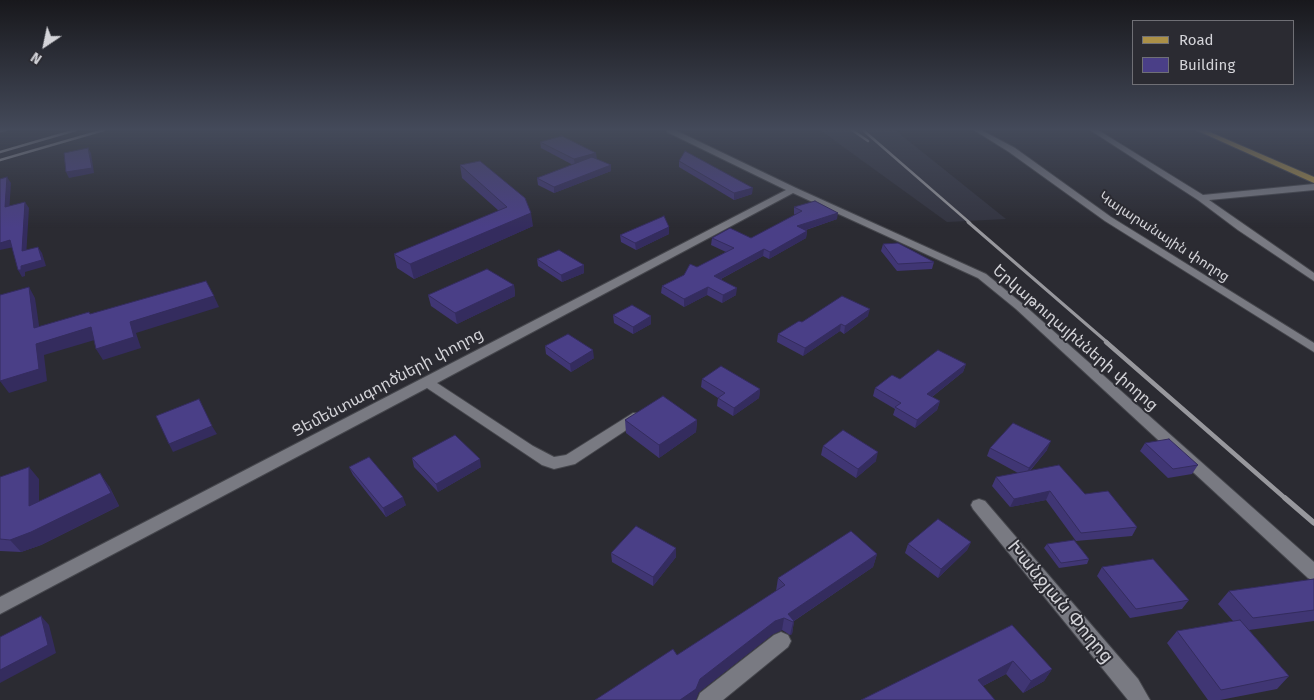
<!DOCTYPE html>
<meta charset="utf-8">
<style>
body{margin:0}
#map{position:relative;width:1314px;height:700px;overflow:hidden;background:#2b2b32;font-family:"Fira Sans",sans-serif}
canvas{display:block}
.legend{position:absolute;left:1132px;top:20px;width:162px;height:65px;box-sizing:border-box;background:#2b2b32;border:1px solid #6f6f75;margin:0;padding:6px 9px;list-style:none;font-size:15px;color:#d4d4d9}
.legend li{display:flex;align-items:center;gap:10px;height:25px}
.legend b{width:25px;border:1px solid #6f6f75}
.north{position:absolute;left:20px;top:20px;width:50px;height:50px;-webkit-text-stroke:4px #2b2b32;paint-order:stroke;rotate:214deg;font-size:14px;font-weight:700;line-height:20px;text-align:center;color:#d4d4d9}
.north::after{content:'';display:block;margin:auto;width:18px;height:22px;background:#d4d4d9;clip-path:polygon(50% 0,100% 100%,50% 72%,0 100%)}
</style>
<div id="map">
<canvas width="1314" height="700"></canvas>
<ul class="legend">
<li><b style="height:6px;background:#ab9047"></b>Road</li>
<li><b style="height:14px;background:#4a3f87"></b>Building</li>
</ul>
<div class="north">N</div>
</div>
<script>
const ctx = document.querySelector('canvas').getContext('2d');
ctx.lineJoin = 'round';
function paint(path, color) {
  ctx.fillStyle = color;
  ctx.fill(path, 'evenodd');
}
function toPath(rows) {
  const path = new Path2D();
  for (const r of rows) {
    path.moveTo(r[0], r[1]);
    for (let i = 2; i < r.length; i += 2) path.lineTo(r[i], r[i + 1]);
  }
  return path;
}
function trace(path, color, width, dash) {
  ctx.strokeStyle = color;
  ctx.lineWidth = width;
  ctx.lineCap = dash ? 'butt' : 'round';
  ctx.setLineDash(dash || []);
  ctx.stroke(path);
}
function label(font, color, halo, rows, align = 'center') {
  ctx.font = font + ' "Fira Sans","Noto Sans Armenian",sans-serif';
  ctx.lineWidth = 4;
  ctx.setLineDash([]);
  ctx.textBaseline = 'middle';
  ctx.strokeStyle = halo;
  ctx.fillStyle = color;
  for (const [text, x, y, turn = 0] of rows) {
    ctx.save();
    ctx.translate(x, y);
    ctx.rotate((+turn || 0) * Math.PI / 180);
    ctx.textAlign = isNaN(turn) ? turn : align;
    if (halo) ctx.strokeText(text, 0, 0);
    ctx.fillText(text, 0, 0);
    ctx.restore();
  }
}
paint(toPath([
 [820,130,895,130,1006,219,947,222]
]), '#333440');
const minor = toPath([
 [667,130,675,130,796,188,986,274,1024,305,1314,562,1314,581,1308,578,1016,309,978,278,793,193,437,383,533,446,554,457,566,455,633,413,643,413,645,416,643,419,575,464,554,469,542,465,427,388,0,614,0,597,786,190,667,132,667,130],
 [974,130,981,130,1015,148,1111,217,1314,343,1314,352,1105,221,1009,152,974,130],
 [1090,130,1098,130,1203,195,1314,184,1314,190,1209,200,1314,273,1314,281,1238,230,1198,200,1090,130],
 [979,499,985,501,1138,679,1150,700,1128,700,973,509,971,505,973,501,979,499],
 [781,632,788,635,791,641,788,647,723,700,697,700,700,693,774,635,781,632]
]);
const primary = toPath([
 [1196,130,1205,130,1314,177,1314,183,1196,130]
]);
trace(minor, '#45464c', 2);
trace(primary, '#45464c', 2);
paint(minor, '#797a82');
paint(primary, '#ab9047');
trace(toPath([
 [852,130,868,141],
 [863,130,970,223],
 [0,131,6,130],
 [0,152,76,130],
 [0,160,104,130]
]), '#98989d', 2.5);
trace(toPath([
 [968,222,1108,343]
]), '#98989d', 3);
trace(toPath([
 [1106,342,1286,499]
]), '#98989d', 4.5);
trace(toPath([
 [1285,498,1314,523]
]), '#98989d', 5.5);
paint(toPath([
 [540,142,597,159,611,165,611,171,554,193,538,185,537,178,573,165,541,148],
 [679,161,752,194,734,200,679,167],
 [460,165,533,226,414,279,397,268,394,254,499,211,462,178],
 [794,207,837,219,806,230,807,231,806,238,769,259,763,256,721,279,736,295,722,303,707,295,684,307,661,293,662,286,684,275,697,267,726,252,711,245,712,238,751,238,795,215,794,214],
 [669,234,636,250,621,242,620,235],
 [883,244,934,262,932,269,897,271,881,251],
 [537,259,584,265,584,273,562,282,538,266],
 [514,285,515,296,457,324,431,306,428,295],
 [613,315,651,316,651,324,633,334,614,323],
 [868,316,844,334,840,331,803,356,777,342,778,334,802,322],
 [545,346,594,358,571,372,546,354],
 [966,364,963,372,932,397,940,401,937,410,915,428,893,415,895,409,873,396,875,388,900,379],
 [702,379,760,389,759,398,733,416,717,406,718,398,701,387],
 [625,420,697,420,696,432,659,458,626,433],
 [1145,443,1198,465,1192,474,1168,478,1140,451],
 [823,446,876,461,856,478,821,455],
 [990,448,1047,450,1030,471,1085,494,1137,527,1132,536,1076,541,1046,500,1010,507,992,486,996,477,1018,473,987,456],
 [412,458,481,467,438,492,414,467],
 [349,467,406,505,386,517,353,475],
 [0,477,39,479,39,502,109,486,119,506,41,545,21,552,0,551],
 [971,542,967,550,938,578,905,553,908,544],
 [1047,544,1089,559,1087,564,1059,568,1044,548],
 [676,548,676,557,653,586,612,562,611,553],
 [877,554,873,567,794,621,792,634,790,635,782,630,773,634,699,692,677,655,776,591,778,578],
 [1102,567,1189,600,1182,609,1130,618,1097,576],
 [1314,579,1314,621,1249,630,1289,676,1277,689,1220,700,1208,700,1167,643,1177,631,1233,621,1218,604,1229,591],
 [1012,625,1052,669,1044,681,1023,693,1006,674,983,686,861,700]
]), '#403674');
paint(toPath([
 [88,148,91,153,94,173,69,178,66,172],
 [596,153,597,159,575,166,574,159],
 [611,165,611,171,554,193,554,187],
 [7,177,11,183,9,213,5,207],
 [753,188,752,194,734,200,734,193],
 [25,202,29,208,26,258,22,251],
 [531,213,533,226,414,279,410,264],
 [838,213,837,219,796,233,797,226],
 [669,227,669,234,636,250,635,243],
 [807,231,806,238,769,259,770,252],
 [10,240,14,247,0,250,0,243],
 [38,247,42,253,46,266,25,272,25,276,22,277,18,270,21,266],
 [764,249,763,256,713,283,714,276],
 [584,265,584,273,562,282,561,275],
 [514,285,515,296,457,324,455,313],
 [29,287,35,298,41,339,34,328],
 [708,287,707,295,684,307,684,299],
 [737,288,736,295,722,303,723,295],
 [214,296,219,307,136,333,141,348,103,360,96,349,130,322],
 [870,309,868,316,844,334,845,326],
 [651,316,651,324,633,334,633,327],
 [841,324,840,331,803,356,805,348],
 [91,327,98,339,44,355,47,381,9,393,0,381,36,344],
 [593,350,594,358,571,372,570,364],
 [966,364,963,372,924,403,927,394],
 [760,389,759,398,733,416,734,408],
 [940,401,937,410,915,428,917,420],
 [697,420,696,432,659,458,659,445],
 [212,426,217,434,173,452,169,444],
 [1051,441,1047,450,1025,476,1029,468],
 [878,452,876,461,856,478,858,469],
 [480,459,481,467,438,492,436,484],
 [29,467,39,479,39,519,29,506],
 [100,473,109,486,119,506,41,545,21,552,10,540],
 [1050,491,1046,500,1010,507,1014,499],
 [403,497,406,505,386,517,383,508],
 [971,542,967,550,938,578,941,569],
 [676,548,676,557,653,586,653,577],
 [877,554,873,567,792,622,788,614],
 [41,616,49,625,56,653,0,683,0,670],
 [784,618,782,630,773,634,699,692,696,700,680,700,700,679,775,621],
 [794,621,792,634,790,635,793,622],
 [1013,661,1006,674,971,692,978,680],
 [1052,669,1044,681,1023,693,1031,681]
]), '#342c5e');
const building = toPath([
 [562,136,596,153,574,159,540,142,562,136],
 [88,148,92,168,66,172,64,153,88,148],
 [685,151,753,188,734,193,679,161,685,151],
 [592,157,611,165,554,187,537,178,592,157],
 [480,161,525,198,531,213,410,264,394,254,507,207,460,165,480,161],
 [7,177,5,207,25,202,22,251,38,247,42,260,21,266,21,270,18,270,10,240,0,243,0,179,7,177],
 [815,201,838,213,797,226,807,231,770,252,764,249,714,276,737,288,723,295,708,287,684,299,662,286,684,275,690,264,697,267,734,248,712,238,730,228,751,238,802,211,794,207,815,201],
 [664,216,669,227,635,243,620,235,664,216],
 [898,243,934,262,898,264,883,244,898,243],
 [559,250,584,265,561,275,537,259,559,250],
 [487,269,514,285,455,313,428,295,487,269],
 [206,281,214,296,130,322,134,337,96,349,91,327,36,344,39,369,0,381,0,295,29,287,34,328,89,312,90,314,206,281],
 [842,296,870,309,845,326,841,324,805,348,778,334,799,321,802,322,842,296],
 [632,305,651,316,633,327,613,315,632,305],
 [568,334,593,350,570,364,545,346,568,334],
 [938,350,966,364,927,394,940,401,917,420,895,407,901,403,875,388,892,375,900,379,938,350],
 [721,366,760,389,734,408,718,398,725,393,702,379,721,366],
 [663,396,697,420,659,445,625,420,663,396],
 [199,399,212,426,169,444,156,416,199,399],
 [1013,423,1051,441,1029,468,990,448,1013,423],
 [843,430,878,452,858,469,823,446,843,430],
 [455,435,480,459,436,484,412,458,455,435],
 [1169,439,1198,465,1173,469,1145,443,1169,439],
 [369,457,403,497,383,508,349,467,369,457],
 [1059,465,1085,494,1108,491,1137,527,1081,533,1050,491,1014,499,996,477,1059,465],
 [29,467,29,506,100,473,111,493,31,532,10,540,0,539,0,477,29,467],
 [938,519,971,542,941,569,908,544,938,519],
 [636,526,676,548,653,577,611,553,636,526],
 [851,531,877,554,788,614,794,621,793,622,784,618,775,621,700,679,696,689,680,700,595,700,673,649,677,655,785,585,778,578,851,531],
 [1074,540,1089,559,1061,563,1047,544,1074,540],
 [1153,559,1189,600,1136,609,1102,567,1153,559],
 [1314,579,1314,610,1253,618,1229,591,1314,579],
 [41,616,48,645,0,670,0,637,41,616],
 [1240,620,1289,676,1221,690,1177,631,1240,620],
 [1012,625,1052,669,1031,681,1013,661,978,680,995,700,861,700,1012,625]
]);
paint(building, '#4a3f87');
trace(building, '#342c5e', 1);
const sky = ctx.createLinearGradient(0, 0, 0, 228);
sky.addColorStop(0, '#18181c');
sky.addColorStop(0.57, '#444a5a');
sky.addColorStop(1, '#444a5a00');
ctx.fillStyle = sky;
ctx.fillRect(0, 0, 1314, 228);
label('14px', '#d4d4d9', '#2b2b32', [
 ["Կայարանային փողոց",1164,237,33]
]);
label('16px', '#d4d4d9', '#2b2b32', [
 ["Երկաթուղայինների փողոց",1075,338,41],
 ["Ցեմենտագործների փողոց",388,383,-28]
]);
label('19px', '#d4d4d9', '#2b2b32', [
 ["Խանջյան Փողոց",1060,602,50]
]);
</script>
